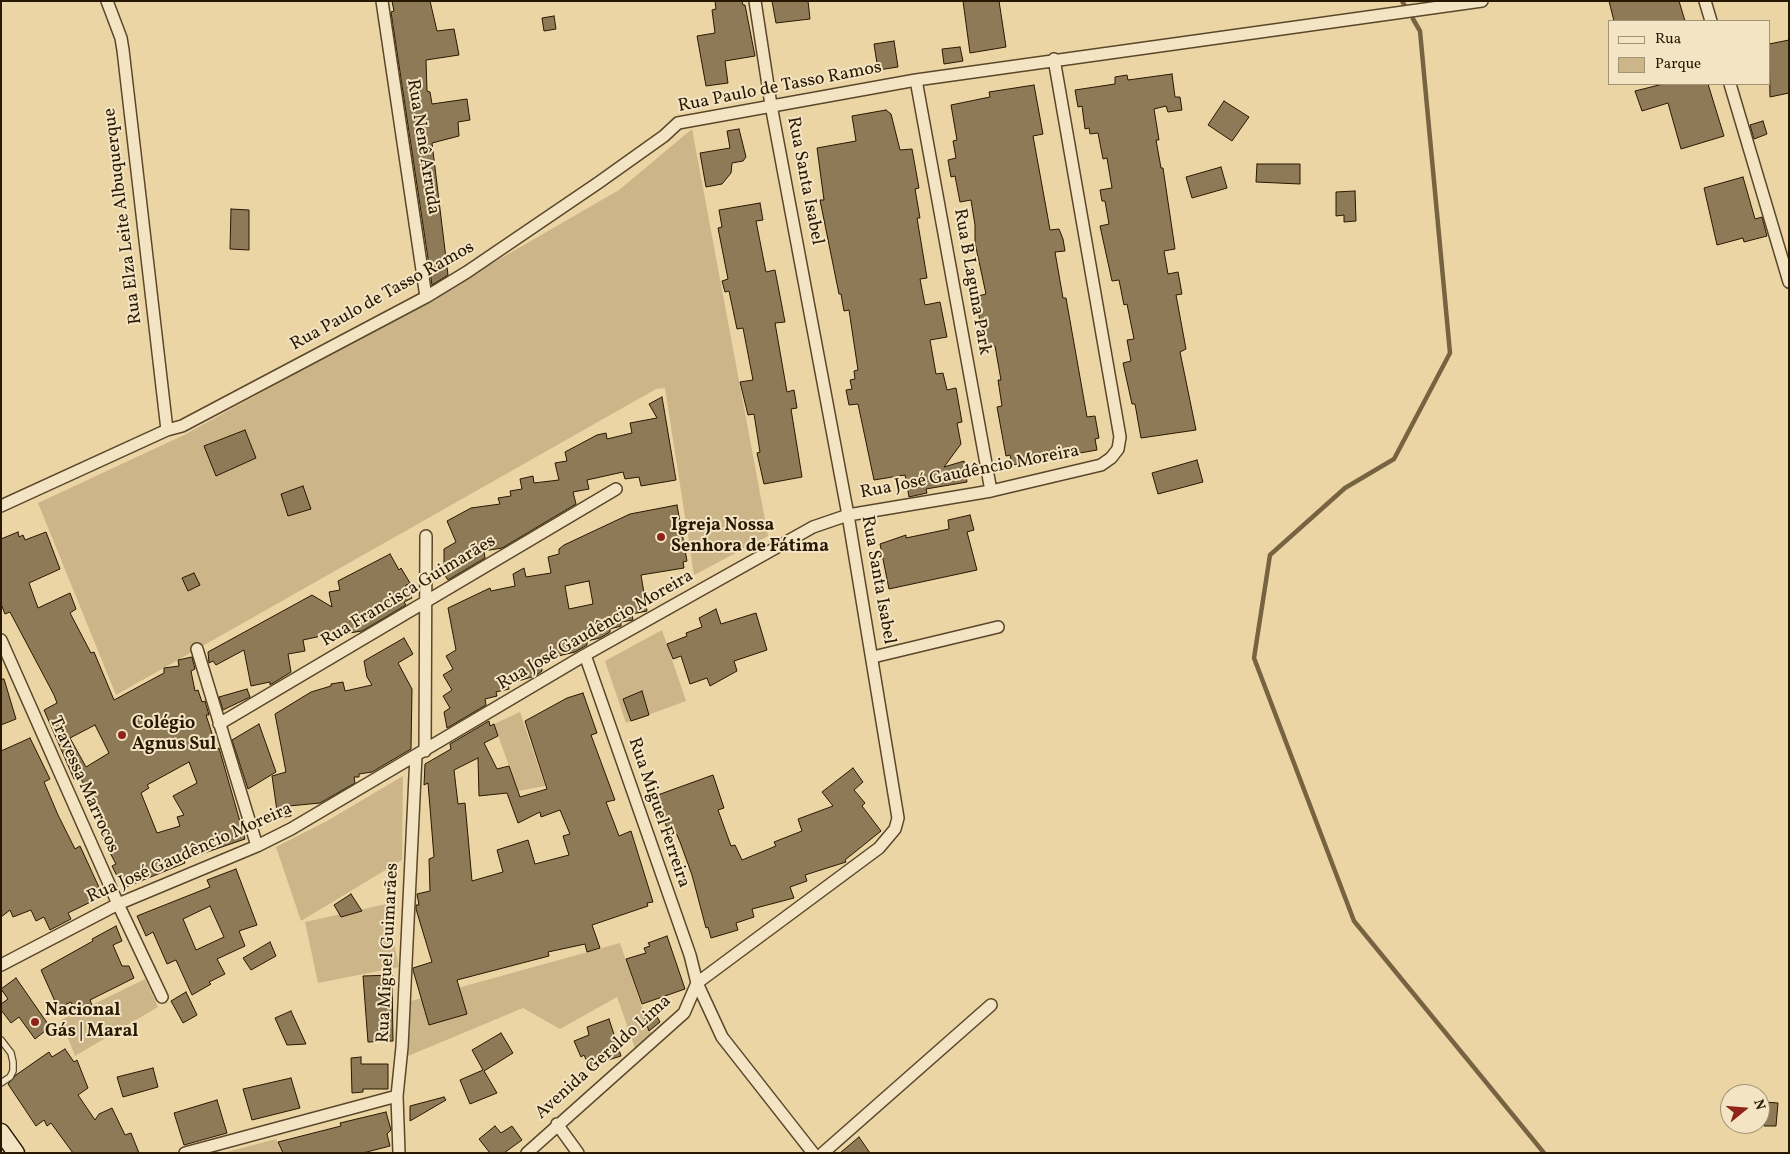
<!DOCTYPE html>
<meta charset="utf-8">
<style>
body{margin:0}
#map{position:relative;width:1790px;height:1154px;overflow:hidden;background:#ecd5a5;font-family:Vollkorn,serif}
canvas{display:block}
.frame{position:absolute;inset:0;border:2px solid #291801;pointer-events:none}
.legend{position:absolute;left:1608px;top:20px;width:162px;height:65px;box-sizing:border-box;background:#f3e4c4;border:1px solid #a29276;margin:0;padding:6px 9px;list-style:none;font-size:15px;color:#291801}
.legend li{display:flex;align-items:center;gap:10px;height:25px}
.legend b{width:25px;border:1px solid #a29276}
.north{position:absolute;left:1720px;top:1084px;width:50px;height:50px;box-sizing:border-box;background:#f3e4c4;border:1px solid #a29276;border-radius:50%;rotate:73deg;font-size:14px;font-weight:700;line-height:20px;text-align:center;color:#291801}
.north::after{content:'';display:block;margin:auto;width:18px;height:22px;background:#8f2418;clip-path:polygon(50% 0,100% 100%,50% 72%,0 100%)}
</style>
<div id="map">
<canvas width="1790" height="1154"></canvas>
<div class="frame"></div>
<ul class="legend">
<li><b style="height:6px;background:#f3e4c4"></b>Rua</li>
<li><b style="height:14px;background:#cbb589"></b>Parque</li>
</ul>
<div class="north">N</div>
</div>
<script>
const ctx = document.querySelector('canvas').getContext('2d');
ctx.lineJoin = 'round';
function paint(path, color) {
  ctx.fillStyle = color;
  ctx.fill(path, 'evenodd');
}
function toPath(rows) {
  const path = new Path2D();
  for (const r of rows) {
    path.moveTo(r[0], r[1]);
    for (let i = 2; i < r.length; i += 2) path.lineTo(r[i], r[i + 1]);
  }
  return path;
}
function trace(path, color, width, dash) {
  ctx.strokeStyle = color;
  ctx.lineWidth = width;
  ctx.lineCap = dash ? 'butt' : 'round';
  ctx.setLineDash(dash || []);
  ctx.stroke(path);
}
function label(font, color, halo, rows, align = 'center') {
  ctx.font = font + ' Vollkorn,serif';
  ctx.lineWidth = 4;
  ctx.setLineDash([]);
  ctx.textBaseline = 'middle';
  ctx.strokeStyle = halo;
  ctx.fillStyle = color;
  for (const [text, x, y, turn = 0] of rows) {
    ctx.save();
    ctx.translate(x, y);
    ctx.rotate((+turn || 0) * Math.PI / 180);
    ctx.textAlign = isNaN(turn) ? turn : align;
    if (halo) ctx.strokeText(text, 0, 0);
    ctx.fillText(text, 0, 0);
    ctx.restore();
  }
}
paint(toPath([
 [692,129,768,536,694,575,665,388,656,389,116,695,38,503,184,435,427,301,619,190],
 [662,630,686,701,626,723,605,661],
 [520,712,545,786,518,791,494,724],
 [403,776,402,860,301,921,276,847,327,821],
 [386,904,399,967,318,983,305,922],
 [620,943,651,1034,635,1048,617,997,560,1029,523,1008,408,1056,411,1001],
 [145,979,158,1007,75,1056,61,1020],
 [276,1139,282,1153,223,1153]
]), '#cbb589');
trace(toPath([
 [1402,1,1405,6],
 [1413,19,1420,31,1450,353,1394,459,1345,488,1270,555,1254,658,1354,921,1544,1153]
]), '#766342', 4.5);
const building = toPath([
 [392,1,430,1,437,31,454,29,459,55,426,60,427,91,430,92,432,104,467,99,469,114,470,120,458,122,459,136,432,143,448,275,432,285,391,12,394,11,392,1],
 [715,1,742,1,743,5,745,5,755,56,725,61,728,83,706,86,697,36,715,33,712,10,716,9,715,1],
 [772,1,808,1,810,19,776,23,772,1],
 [963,1,999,1,1006,47,970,53,963,1],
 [1609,1,1679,1,1685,21,1614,21,1609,1],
 [554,16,556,29,544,31,542,18,554,16],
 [1789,40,1789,93,1770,97,1769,44,1789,40],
 [894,41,898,67,878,70,874,44,894,41],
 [960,47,963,61,944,64,942,49,960,47],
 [1172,74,1175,97,1180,97,1182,110,1168,112,1166,106,1154,109,1159,140,1156,140,1161,168,1163,168,1175,249,1164,251,1168,274,1178,272,1182,294,1176,295,1186,349,1180,352,1196,430,1141,438,1135,404,1132,404,1123,363,1131,361,1127,340,1134,339,1127,304,1124,305,1119,280,1112,281,1100,226,1109,224,1105,201,1102,201,1100,190,1112,188,1107,158,1103,159,1098,133,1090,134,1089,128,1085,129,1082,106,1078,107,1075,90,1115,84,1115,77,1127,75,1128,80,1172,74],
 [1663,84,1708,84,1724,136,1681,149,1668,103,1642,111,1635,91,1663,84],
 [1034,85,1043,134,1033,136,1047,213,1050,230,1059,229,1063,239,1065,251,1055,252,1063,298,1066,298,1087,417,1095,416,1099,438,1095,439,1097,450,1012,465,1010,455,1006,456,997,407,1002,406,998,380,1001,380,995,346,985,348,977,305,980,304,978,296,986,294,975,243,975,225,971,200,960,202,955,176,951,177,948,160,956,158,953,141,957,140,951,105,990,97,989,92,1034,85],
 [1224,101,1249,117,1232,141,1208,125,1224,101],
 [886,110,891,114,900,150,912,149,919,188,915,189,920,218,917,218,927,278,920,279,925,305,940,302,947,337,930,340,936,374,943,373,947,390,956,388,962,422,957,423,961,444,944,467,964,461,967,482,926,489,927,493,909,497,905,475,874,480,858,404,849,405,846,390,852,389,850,380,855,379,854,371,858,370,849,310,844,311,841,294,839,294,820,200,824,200,817,148,856,141,852,116,886,110],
 [1763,121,1767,134,1754,139,1750,125,1763,121],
 [739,129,746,157,743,161,732,163,731,173,722,184,706,187,700,153,730,148,727,131,739,129],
 [1257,164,1300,164,1300,184,1256,182,1257,164],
 [1221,167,1227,188,1192,198,1186,177,1221,167],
 [1743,177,1755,219,1762,217,1767,236,1744,242,1743,238,1717,245,1704,188,1743,177],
 [1355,191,1356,221,1344,222,1344,215,1336,216,1336,192,1355,191],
 [760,203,763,220,756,221,766,272,775,270,785,322,775,323,787,392,794,390,797,408,791,409,802,477,764,484,757,453,760,452,754,414,748,415,740,382,753,380,743,328,737,329,729,291,725,292,722,281,728,279,718,228,722,227,719,210,760,203],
 [231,209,249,210,249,250,230,249,231,209],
 [662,397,676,480,641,486,639,477,625,479,623,472,587,480,589,489,573,492,576,504,502,548,484,551,485,558,448,580,444,574,444,549,456,542,447,521,471,508,500,504,498,498,511,496,510,491,522,489,520,479,533,476,534,483,559,480,555,463,567,461,565,452,597,435,606,433,607,439,632,433,630,423,657,418,649,404,662,397],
 [245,430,256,458,216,476,204,446,245,430],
 [1197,460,1203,482,1158,494,1152,473,1197,460],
 [303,486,311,509,288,516,281,494,303,486],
 [677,505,687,561,683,562,684,568,641,575,647,611,632,614,633,620,621,622,621,626,610,629,610,632,600,638,587,641,587,645,575,652,541,660,542,671,535,676,508,684,509,689,496,692,497,696,485,699,486,705,447,728,444,712,450,708,443,696,452,690,443,675,453,669,446,656,456,650,448,608,490,588,491,591,515,586,513,574,524,568,526,577,551,573,548,557,559,554,559,549,564,545,630,514,677,505],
 [589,581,593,604,569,609,565,586,589,581],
 [970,515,974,530,967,532,977,570,889,589,880,544,906,535,906,538,949,529,948,520,970,515],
 [18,532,19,537,23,535,25,540,46,532,60,569,29,583,38,608,70,593,76,609,70,613,91,653,94,652,114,700,164,673,164,668,179,666,178,660,192,657,195,669,191,671,195,691,198,690,202,702,205,701,209,715,206,715,217,749,219,748,245,839,184,860,185,863,126,887,121,884,112,866,116,864,101,836,108,832,80,777,74,779,44,710,57,703,54,695,10,612,5,614,1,604,1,539,18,532],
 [95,725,109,753,86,767,70,738,95,725],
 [189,762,197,783,173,796,184,815,177,817,180,826,157,833,141,793,149,788,147,785,189,762],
 [390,554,399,570,401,568,410,583,405,586,412,598,404,602,406,605,362,631,336,635,335,633,303,640,305,651,288,654,291,672,270,685,270,682,251,686,244,650,216,665,213,661,209,663,208,652,312,595,332,607,329,592,340,590,338,581,390,554],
 [194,573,200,585,188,591,182,578,194,573],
 [716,609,721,624,756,613,767,650,734,661,737,671,710,686,707,678,690,684,681,656,673,659,667,644,687,636,686,633,702,627,699,618,716,609],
 [404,638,413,654,398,663,412,689,411,749,372,772,359,774,359,777,354,777,355,783,320,803,289,806,291,816,278,818,272,776,286,772,275,714,311,692,331,686,331,684,343,682,345,691,372,685,367,677,364,661,404,638],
 [1,679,4,679,16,719,1,725,1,679],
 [247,689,250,697,223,710,219,697,247,689],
 [642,691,649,715,631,721,623,699,642,691],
 [583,693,597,733,591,735,615,800,606,802,619,836,631,831,653,902,647,903,648,906,592,925,600,948,587,952,585,944,548,952,549,956,457,980,467,1014,429,1025,413,970,413,968,432,962,416,909,416,905,419,905,417,894,430,891,429,859,434,857,428,783,424,785,425,764,451,749,450,744,489,721,490,726,494,724,498,736,484,743,497,769,509,766,520,797,547,789,525,721,567,698,583,693],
 [478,758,479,796,507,793,518,823,540,812,541,817,560,810,570,834,563,836,569,855,535,864,528,840,497,850,503,872,472,881,465,803,458,804,454,770,478,758],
 [259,724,276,772,248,789,232,740,259,724],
 [30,738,50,779,44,782,58,815,75,849,80,846,103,896,68,913,71,919,50,930,44,917,36,921,31,910,13,917,10,910,1,917,1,751,30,738],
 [853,768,863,782,854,790,865,803,862,806,881,831,845,860,846,862,805,875,807,881,790,887,794,898,752,909,754,917,736,923,738,930,711,938,708,927,706,928,692,875,680,842,673,826,667,828,655,796,713,775,724,808,718,810,731,846,735,845,742,860,776,846,774,842,802,831,798,819,833,806,822,792,853,768],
 [236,869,257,925,239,931,245,946,217,959,225,974,209,982,211,984,192,995,176,960,167,964,153,932,146,936,137,916,210,887,207,880,236,869],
 [210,906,224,937,196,950,183,919,210,906],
 [351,894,362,911,341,917,334,905,351,894],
 [116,926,122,941,113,945,122,966,129,966,134,978,90,1000,92,1005,76,1013,71,1002,58,1008,41,970,93,941,92,939,116,926],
 [667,936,685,989,642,1004,626,959,646,953,644,948,650,946,648,943,667,936],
 [270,942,276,956,251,970,243,958,270,942],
 [392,975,393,1041,368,1042,363,976,392,975],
 [16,978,50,1027,35,1039,19,1017,11,1023,1,1010,1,1004,8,999,1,989,16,978],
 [186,992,197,1015,183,1023,171,1001,186,992],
 [291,1011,306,1044,287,1045,275,1018,291,1011],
 [654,1011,660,1022,649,1031,644,1017,654,1011],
 [609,1019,621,1056,589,1066,584,1055,581,1057,574,1041,589,1035,587,1027,609,1019],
 [501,1033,513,1053,484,1071,497,1093,470,1104,460,1080,483,1070,472,1050,501,1033],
 [65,1049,74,1062,77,1060,88,1088,78,1095,95,1120,99,1114,112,1108,125,1135,131,1133,139,1153,73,1153,51,1123,47,1126,44,1120,36,1126,8,1084,16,1075,49,1052,52,1057,65,1049],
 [361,1057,361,1064,388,1064,388,1089,363,1089,363,1092,352,1093,351,1058,361,1057],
 [153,1068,158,1087,123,1097,117,1077,153,1068],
 [291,1078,300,1108,252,1120,243,1089,291,1078],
 [444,1097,446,1100,410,1121,410,1106,444,1097],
 [217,1100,227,1133,184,1145,174,1113,217,1100],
 [1765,1102,1778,1103,1776,1126,1764,1126,1765,1102],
 [386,1112,391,1130,387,1134,390,1146,363,1153,283,1153,278,1142,341,1126,340,1123,386,1112],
 [495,1126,501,1133,512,1126,522,1140,504,1153,490,1153,479,1139,495,1126],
 [859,1137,870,1153,840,1153,859,1137]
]);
paint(building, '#8e7a56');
trace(building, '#291801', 1);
const lane = toPath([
 [1,1040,11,1053,13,1062,13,1071,10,1077,1,1083]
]);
const street = toPath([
 [107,1,121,38,123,50,167,430],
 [382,1,426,297],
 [1705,1,1711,21],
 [916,80,991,491],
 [1730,84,1789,282],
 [1,506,167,430,182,426,426,297,467,272,598,183,664,136,678,123,916,80,1482,1],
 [1,640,118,904,162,997],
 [197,649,257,846],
 [585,655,690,955,697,983,722,1037,813,1153],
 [873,657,998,627],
 [219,724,616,489],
 [425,751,426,536],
 [1,965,118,904,257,846,291,829,585,655,813,527,848,515,991,491,1101,465,1111,458,1118,449,1120,437,1054,59],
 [697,983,879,848,895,829,898,818,848,515,771,105,755,1],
 [557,1124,578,1153],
 [185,1153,397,1096],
 [399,1153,397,1096,402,1047,416,755],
 [527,1153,684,1013,697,983],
 [823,1153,991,1005]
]);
const secondary = toPath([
 [1,1132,16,1153]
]);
trace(lane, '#5a472a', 8);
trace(street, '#5a472a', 14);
trace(secondary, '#291801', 19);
trace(lane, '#f3e4c4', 5.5);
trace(street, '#f3e4c4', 11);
trace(secondary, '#f3e4c4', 16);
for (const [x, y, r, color] of [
 [661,537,5,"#8f2418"],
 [122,735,5,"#8f2418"],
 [35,1022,5,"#8f2418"]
]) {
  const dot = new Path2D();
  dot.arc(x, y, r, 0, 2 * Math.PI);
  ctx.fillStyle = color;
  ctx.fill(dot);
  trace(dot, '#f3e4c4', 2);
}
label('18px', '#291801', '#f3e4c4', [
 ["Rua Paulo de Tasso Ramos",780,88,-11],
 ["Rua Nenê Arruda",422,147,81],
 ["Rua Santa Isabel",804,181,79],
 ["Rua Elza Leite Albuquerque",124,216,-97],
 ["Rua B Laguna Park",971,282,80],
 ["Rua Paulo de Tasso Ramos",383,297,-29],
 ["Rua José Gaudêncio Moreira",970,473,-11],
 ["Rua Santa Isabel",877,580,80],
 ["Rua Francisca Guimarães",409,592,-31],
 ["Rua José Gaudêncio Moreira",596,631,-30],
 ["Travessa Marrocos",83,785,66],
 ["Rua Miguel Ferreira",658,813,71],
 ["Rua José Gaudêncio Moreira",190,854,-24],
 ["Rua Miguel Guimarães",389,953,-87],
 ["Avenida Geraldo Lima",604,1058,-42]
]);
label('bold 18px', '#291801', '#f3e4c4', [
 ["Igreja Nossa",671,527],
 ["Senhora de Fátima",671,548],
 ["Colégio",132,725],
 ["Agnus Sul",132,746],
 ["Nacional",45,1012],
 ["Gás | Maral",45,1033]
], 'left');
</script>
